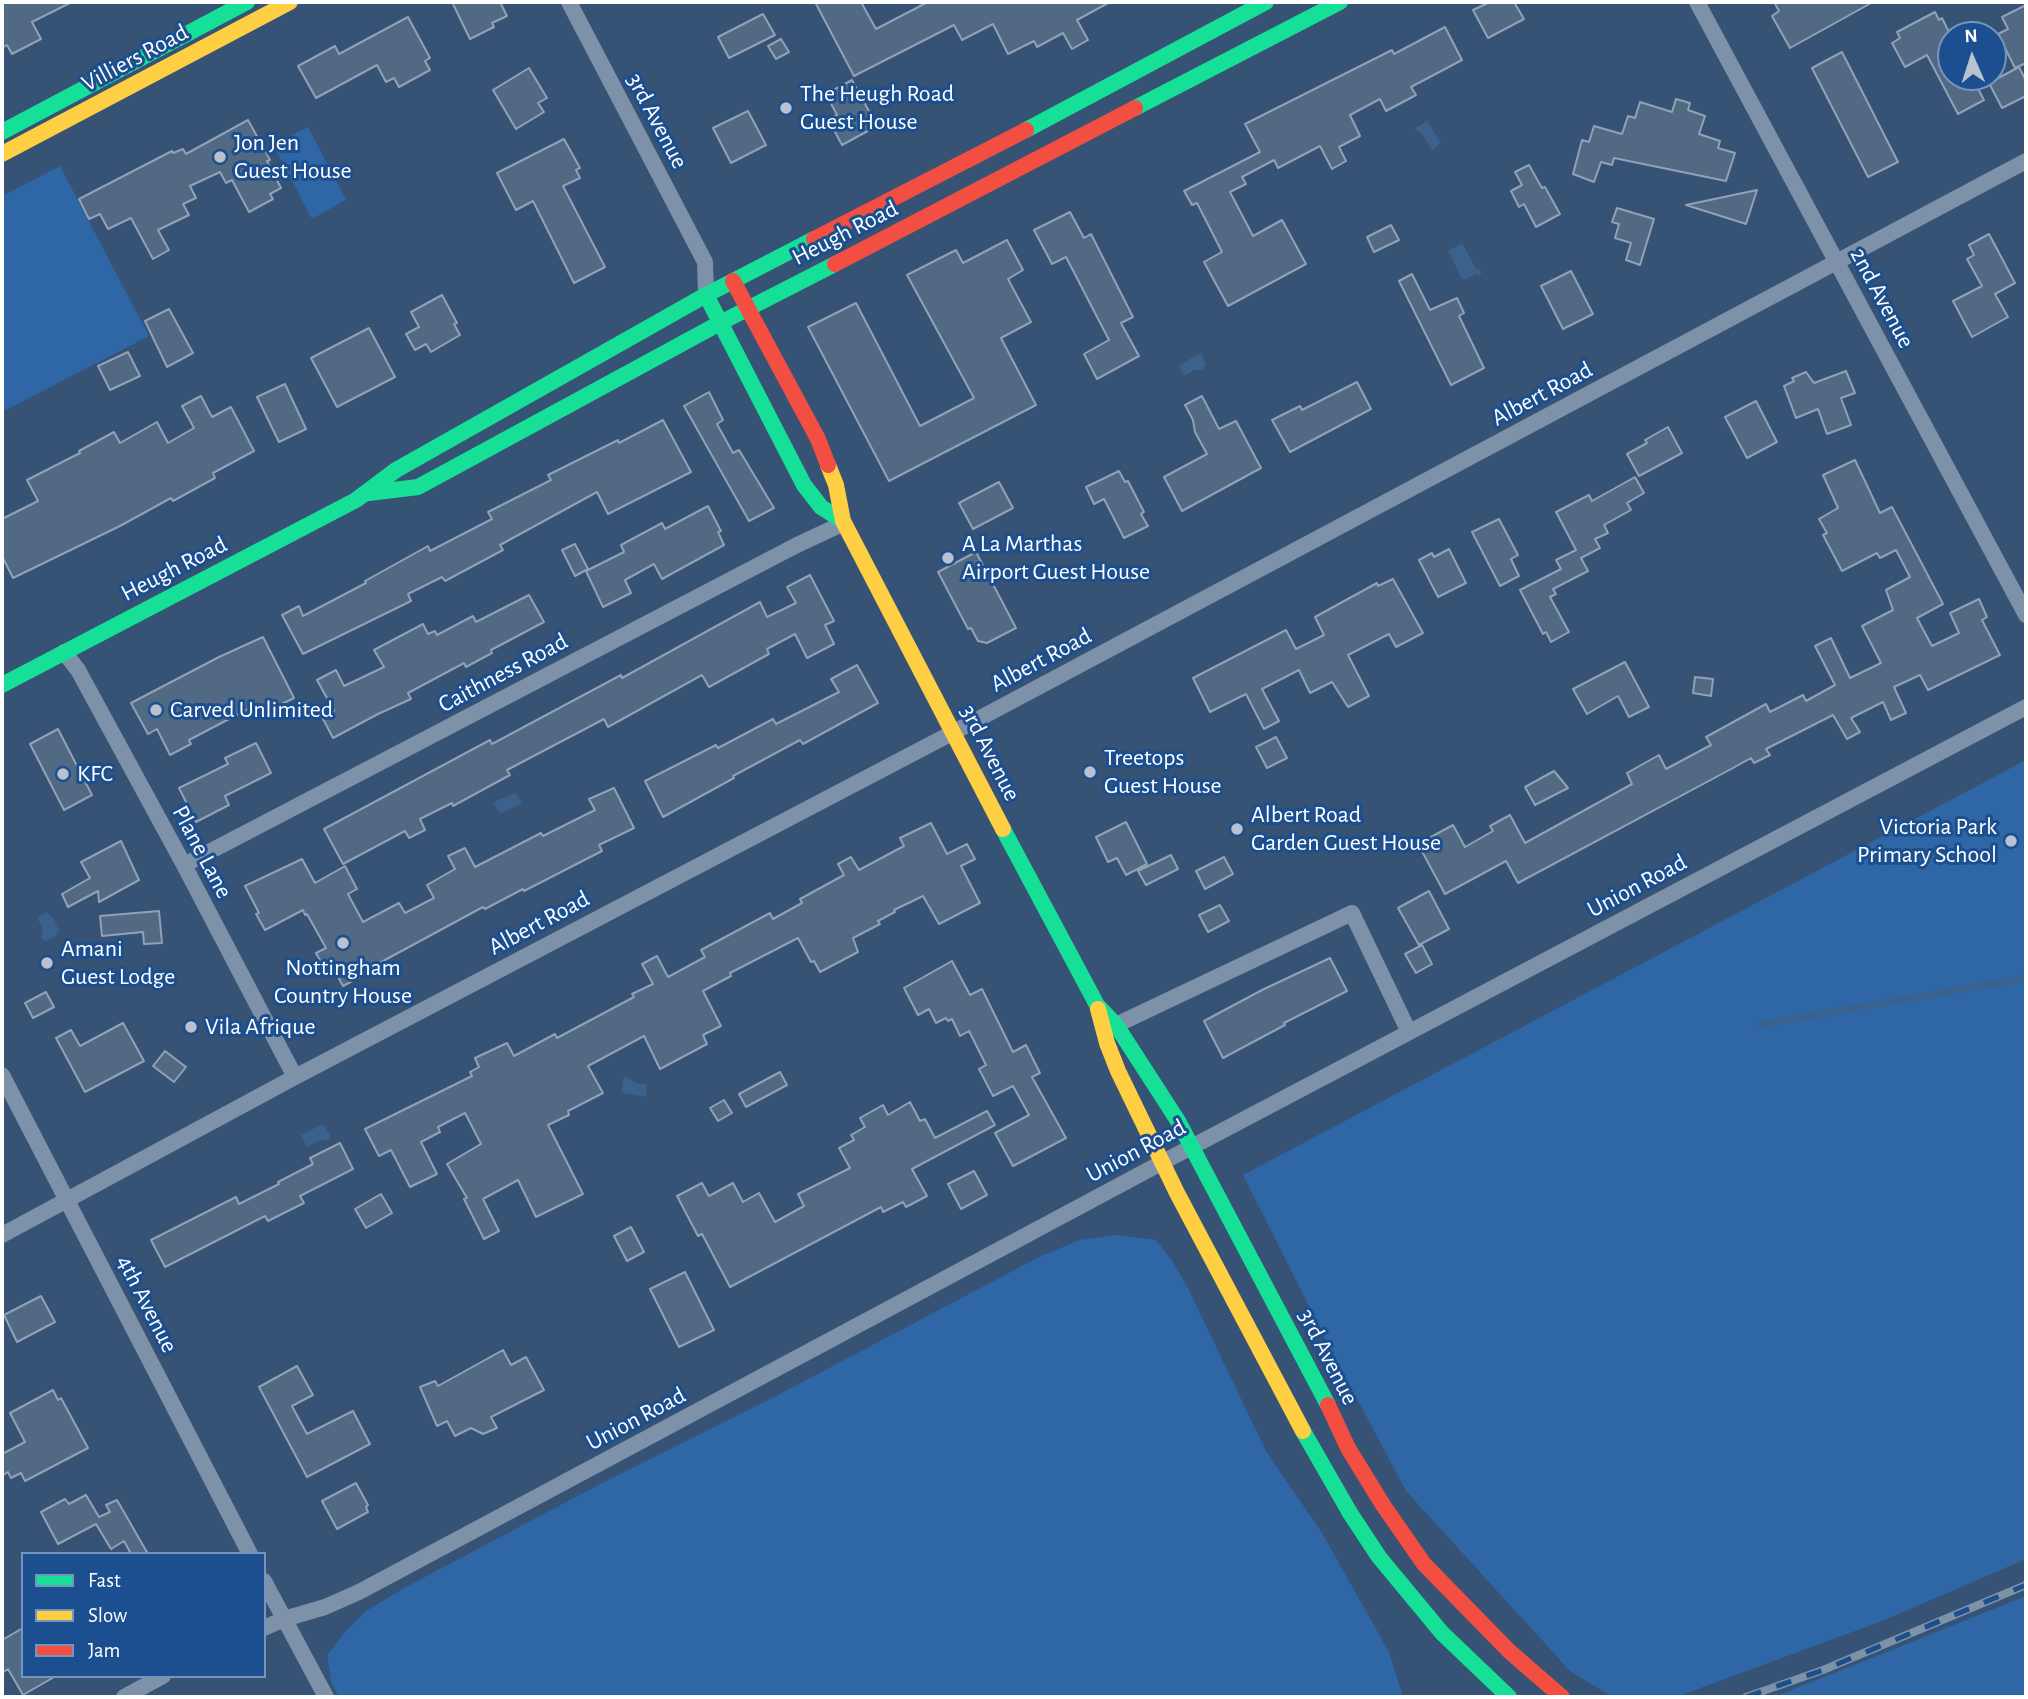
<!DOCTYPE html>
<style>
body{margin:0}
#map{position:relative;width:2028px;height:1699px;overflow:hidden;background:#365274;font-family:"Alegreya Sans",sans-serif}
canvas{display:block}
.frame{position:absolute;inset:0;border:4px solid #fff;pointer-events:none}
.legend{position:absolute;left:21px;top:1552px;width:245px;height:126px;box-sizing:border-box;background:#1b4f8f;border:2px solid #7695bc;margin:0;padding:9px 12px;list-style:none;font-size:21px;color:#fff}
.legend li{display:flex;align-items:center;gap:14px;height:35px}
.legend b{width:35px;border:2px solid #7695bc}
.north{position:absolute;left:1937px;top:21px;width:70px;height:70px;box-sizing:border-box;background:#1b4f8f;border:2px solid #7695bc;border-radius:50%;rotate:357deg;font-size:19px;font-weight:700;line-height:28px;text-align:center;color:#fff}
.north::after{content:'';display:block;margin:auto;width:24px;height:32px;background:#b9c2ce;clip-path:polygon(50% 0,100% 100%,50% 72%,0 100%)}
</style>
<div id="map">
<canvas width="2028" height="1699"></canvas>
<div class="frame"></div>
<ul class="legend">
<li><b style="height:9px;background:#16e098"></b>Fast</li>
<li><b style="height:9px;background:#ffcf43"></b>Slow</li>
<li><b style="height:9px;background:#f24e42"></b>Jam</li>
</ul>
<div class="north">N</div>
</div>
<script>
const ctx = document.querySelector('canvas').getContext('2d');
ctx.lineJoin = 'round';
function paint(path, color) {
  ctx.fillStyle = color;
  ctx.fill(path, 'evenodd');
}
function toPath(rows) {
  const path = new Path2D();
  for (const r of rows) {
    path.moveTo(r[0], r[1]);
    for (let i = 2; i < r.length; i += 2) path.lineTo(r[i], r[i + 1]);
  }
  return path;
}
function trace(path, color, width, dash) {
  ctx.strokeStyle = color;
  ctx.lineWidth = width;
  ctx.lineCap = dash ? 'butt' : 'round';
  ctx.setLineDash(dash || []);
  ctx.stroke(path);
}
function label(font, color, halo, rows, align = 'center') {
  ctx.font = font + ' "Alegreya Sans",sans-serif';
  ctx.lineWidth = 6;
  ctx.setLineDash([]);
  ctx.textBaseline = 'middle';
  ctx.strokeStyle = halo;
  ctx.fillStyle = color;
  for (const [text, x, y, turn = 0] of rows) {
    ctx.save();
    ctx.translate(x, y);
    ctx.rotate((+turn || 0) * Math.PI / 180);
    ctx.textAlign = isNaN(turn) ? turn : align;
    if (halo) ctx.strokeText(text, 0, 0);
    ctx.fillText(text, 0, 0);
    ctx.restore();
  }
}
paint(toPath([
 [308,127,346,200,312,219,273,145],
 [60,166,149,336,2,412,2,196],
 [2026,760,2026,1559,1885,1620,1676,1697,1612,1697,1570,1671,1406,1491,1328,1344,1243,1175],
 [1117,1235,1156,1240,1171,1259,1188,1288,1266,1451,1322,1533,1389,1652,1403,1697,339,1697,331,1681,327,1655,344,1633,366,1611,404,1588,602,1483,772,1398,1041,1256,1080,1240],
 [2026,1596,2026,1697,1774,1697]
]), '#2f66a5');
paint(toPath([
 [1427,121,1441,143,1432,150,1422,134,1414,129],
 [1462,243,1476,269,1482,271,1480,276,1475,274,1464,280,1461,277,1448,251],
 [1201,353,1206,364,1202,370,1194,370,1184,376,1179,365],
 [516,793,522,803,500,814,493,802],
 [46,912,54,919,59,931,55,936,46,941,41,938,43,930,37,917],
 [626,1076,635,1083,647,1085,646,1097,622,1093,623,1078],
 [323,1124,330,1135,329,1141,320,1140,307,1147,301,1135]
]), '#3b618d');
trace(toPath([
 [1758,1025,2026,978]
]), '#3b618d', 6);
const building = toPath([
 [2,2,72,2,32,22,41,39,12,54,7,45,2,48,2,2],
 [452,2,500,2,507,16,492,23,494,27,470,39,452,2],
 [815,2,861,2,876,29,928,2,1110,2,1077,20,1088,40,1072,49,1063,33,1037,47,1034,41,1008,54,993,24,962,40,954,25,854,76,815,2],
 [1490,2,1514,2,1524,19,1488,38,1473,10,1490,2],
 [1774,2,1873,2,1790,48,1772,16,1779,11,1774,2],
 [2026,5,2026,63,2015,68,1998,34,2008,29,2002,17,2026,5],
 [1935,12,1939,20,1942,18,1951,36,1951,77,1972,77,1984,100,1958,114,1927,55,1905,67,1892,43,1900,38,1897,32,1935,12],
 [763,14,775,35,729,58,718,37,763,14],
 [408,17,430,58,425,61,430,70,399,87,394,78,386,82,377,65,316,98,298,66,335,46,339,54,408,17],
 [1445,27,1462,60,1411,87,1416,95,1386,111,1380,99,1350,115,1360,136,1339,147,1346,161,1332,169,1320,146,1278,168,1274,160,1242,177,1246,184,1230,192,1253,236,1282,220,1306,264,1228,306,1204,262,1222,252,1197,203,1192,205,1184,191,1260,152,1245,124,1392,50,1394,54,1445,27],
 [781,39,789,52,776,59,768,46,781,39],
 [1842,52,1898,162,1868,177,1812,68,1842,52],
 [2019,67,2026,81,2026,96,2002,108,1989,83,2019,67],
 [529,68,547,98,538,103,544,112,516,129,493,90,529,68],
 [852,80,877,126,842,145,828,119,837,115,826,94,852,80],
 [1676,99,1690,103,1688,110,1705,116,1699,134,1720,141,1718,148,1735,153,1726,181,1614,158,1612,165,1601,162,1594,182,1573,174,1582,140,1589,142,1594,126,1622,134,1628,116,1635,118,1640,102,1672,112,1676,99],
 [748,111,766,145,731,163,713,128,748,111],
 [248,120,270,160,267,161,281,188,270,194,273,199,249,212,232,180,226,183,220,172,190,186,196,198,183,204,189,215,158,230,169,250,153,259,131,218,108,229,100,214,89,219,79,199,172,151,173,153,183,149,186,154,248,120],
 [564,139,580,168,576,170,580,178,563,186,605,267,574,283,533,201,516,210,497,173,564,139],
 [1529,165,1542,188,1545,187,1560,214,1536,227,1524,204,1519,207,1511,191,1522,185,1515,172,1529,165],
 [1757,190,1746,224,1686,205,1757,190],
 [1617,208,1654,219,1640,265,1626,260,1631,243,1615,238,1619,224,1612,222,1617,208],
 [1070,212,1084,238,1091,234,1133,317,1121,323,1139,356,1097,379,1084,354,1109,340,1066,257,1052,264,1034,230,1070,212],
 [1391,225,1399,240,1374,252,1367,237,1391,225],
 [1989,234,2015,283,1995,294,2008,317,1972,337,1953,301,1982,286,1967,259,1974,255,1969,245,1989,234],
 [1007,240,1023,270,1008,279,1031,322,1001,338,1036,405,889,481,808,327,856,303,920,426,974,398,907,275,956,250,963,263,1007,240],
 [1571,271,1593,314,1563,329,1541,286,1571,271],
 [1412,274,1430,310,1457,298,1464,313,1459,316,1484,368,1451,385,1399,281,1412,274],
 [442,295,457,323,454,324,460,335,431,352,426,344,415,350,406,334,419,327,411,312,442,295],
 [169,309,193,353,167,367,145,321,169,309],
 [369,328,395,377,337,407,311,358,369,328],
 [128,352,140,376,110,390,98,366,128,352],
 [1846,371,1855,393,1841,398,1851,425,1827,434,1818,409,1796,418,1784,386,1794,381,1792,378,1806,372,1814,383,1846,371],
 [1357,382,1371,409,1290,452,1272,420,1300,406,1302,410,1357,382],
 [285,384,306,429,279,442,257,397,285,384],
 [709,392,723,420,717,424,733,453,739,450,774,508,749,521,684,406,709,392],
 [201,396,212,417,231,407,254,451,213,473,215,478,173,501,171,498,120,526,13,578,2,556,2,519,38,501,27,480,80,453,79,451,114,432,120,443,157,422,168,443,194,428,182,406,201,396],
 [1202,396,1219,429,1236,421,1261,468,1182,511,1164,477,1207,454,1195,432,1193,420,1185,405,1202,396],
 [1756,401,1777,442,1747,458,1725,417,1756,401],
 [663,420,691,472,608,514,597,492,500,545,503,550,445,581,442,577,408,594,411,601,303,654,282,615,299,606,303,616,366,583,365,581,428,546,430,551,492,519,488,512,551,480,548,475,618,440,619,443,663,420],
 [1668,427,1682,453,1639,476,1627,454,1647,443,1645,440,1668,427],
 [1855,460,1880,513,1892,507,1943,604,1917,618,1932,646,1959,633,1950,613,1979,599,1987,617,1982,620,2000,655,1928,690,1920,675,1894,687,1906,713,1891,720,1883,702,1851,718,1860,732,1847,739,1833,715,1766,749,1770,755,1754,763,1751,758,1733,768,1518,883,1506,861,1445,894,1418,844,1453,825,1465,847,1493,831,1490,826,1510,815,1525,843,1632,784,1627,773,1659,755,1666,769,1711,745,1706,737,1766,704,1770,712,1803,695,1806,701,1835,685,1815,646,1831,638,1850,678,1881,663,1862,626,1893,610,1886,590,1910,577,1896,550,1880,558,1877,553,1842,571,1823,535,1827,533,1819,519,1838,508,1823,475,1855,460],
 [1119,471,1125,482,1128,481,1144,512,1141,514,1148,526,1124,538,1104,499,1094,504,1086,487,1119,471],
 [1635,477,1644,493,1627,503,1631,510,1604,525,1608,533,1595,539,1600,548,1581,558,1588,571,1553,589,1556,594,1550,597,1569,632,1551,642,1546,632,1543,634,1520,590,1561,569,1556,560,1576,550,1556,512,1589,495,1592,501,1635,477],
 [999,482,1013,508,973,529,959,503,999,482],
 [708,506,721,531,718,532,724,545,662,579,654,564,625,580,631,593,603,607,586,571,624,552,621,545,662,523,665,529,708,506],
 [1499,519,1518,555,1511,559,1519,576,1500,586,1472,532,1499,519],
 [575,544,588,569,575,576,562,550,575,544],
 [1449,549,1466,583,1438,597,1419,560,1432,553,1434,557,1449,549],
 [976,552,1016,628,987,643,978,641,971,628,968,629,938,572,976,552],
 [810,575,834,621,825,625,834,644,807,658,795,634,767,649,769,654,709,687,702,675,608,727,604,719,507,770,510,775,453,806,452,803,420,819,425,830,409,838,405,831,343,864,324,829,490,740,492,744,621,675,622,678,760,602,767,617,796,603,787,587,810,575],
 [1393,579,1423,633,1396,647,1389,634,1348,655,1369,696,1348,707,1332,682,1310,693,1299,670,1262,689,1279,721,1264,729,1246,694,1210,712,1193,678,1286,630,1296,649,1324,635,1315,617,1377,583,1378,586,1393,579],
 [529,595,544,622,491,650,492,653,466,667,464,663,408,693,411,699,378,714,333,738,322,717,334,711,317,680,336,670,344,686,384,667,374,650,423,624,428,634,435,631,437,635,473,616,476,622,529,595],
 [263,637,294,698,257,716,252,707,189,740,191,744,170,755,157,729,148,734,131,703,219,657,263,637],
 [1625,662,1649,707,1629,717,1618,696,1587,714,1573,689,1625,662],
 [857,665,878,703,803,744,800,740,733,776,734,778,663,817,645,781,716,745,718,748,773,719,776,724,839,692,831,679,857,665],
 [1695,677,1713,679,1711,696,1693,693,1695,677],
 [58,729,92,795,64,810,30,744,58,729],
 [1276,737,1287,758,1267,768,1256,747,1276,737],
 [256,743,271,773,225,796,229,805,196,822,179,788,228,764,225,758,256,743],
 [1554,771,1568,788,1535,805,1525,787,1554,771],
 [614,788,634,828,599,845,602,851,524,891,523,889,485,909,483,907,372,967,373,970,343,986,330,962,323,966,316,953,326,948,307,914,305,915,303,910,265,930,256,914,259,913,245,886,302,859,315,883,345,866,357,889,348,894,363,922,399,903,405,913,434,898,427,885,455,869,448,856,465,848,475,867,541,833,543,836,595,810,589,799,614,788],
 [1126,822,1147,864,1126,875,1117,858,1108,862,1096,837,1126,822],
 [931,823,947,854,967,844,975,859,961,866,980,903,939,924,923,896,894,910,895,912,878,921,880,924,853,938,858,952,820,972,814,961,811,962,798,938,730,973,731,976,703,991,721,1026,703,1035,707,1044,660,1069,644,1036,588,1066,603,1093,568,1111,569,1115,548,1125,583,1194,536,1217,518,1180,483,1199,499,1231,484,1239,464,1199,467,1198,447,1164,481,1144,465,1113,438,1127,440,1132,421,1142,437,1174,410,1187,391,1150,379,1156,365,1129,472,1076,470,1072,479,1067,475,1058,507,1043,514,1056,555,1034,557,1038,634,997,632,994,653,984,642,964,657,956,668,977,705,957,701,950,770,913,773,919,802,903,800,899,844,875,838,864,851,857,859,870,904,846,900,838,931,823],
 [121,841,139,880,99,902,98,891,68,907,62,894,90,878,81,862,121,841],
 [1171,855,1178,869,1146,885,1138,871,1171,855],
 [1224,857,1233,874,1205,889,1196,871,1224,857],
 [1429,891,1449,929,1419,945,1398,908,1429,891],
 [1220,905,1229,921,1208,932,1199,915,1220,905],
 [159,911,162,943,144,944,143,932,102,936,100,916,159,911],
 [1422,945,1432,964,1416,973,1405,954,1422,945],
 [1330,958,1347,991,1284,1023,1285,1025,1223,1058,1204,1021,1262,990,1330,958],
 [952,961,970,995,982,989,1013,1052,1026,1045,1040,1073,1032,1077,1066,1138,1013,1166,995,1133,1029,1115,1013,1086,993,1096,979,1069,986,1065,969,1031,960,1036,952,1019,948,1021,946,1018,936,1023,929,1009,918,1015,904,988,952,961],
 [46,992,54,1007,33,1018,25,1003,46,992],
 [123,1023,144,1061,85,1092,56,1038,71,1030,80,1046,123,1023],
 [165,1051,186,1067,174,1082,153,1066,165,1051],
 [780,1072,787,1085,746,1107,739,1094,780,1072],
 [724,1100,732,1113,718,1121,710,1108,724,1100],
 [910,1102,920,1121,925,1119,935,1138,987,1111,995,1125,912,1169,927,1196,906,1207,903,1202,883,1212,881,1207,730,1287,702,1234,698,1236,677,1196,702,1183,709,1196,733,1183,743,1202,759,1193,775,1222,804,1206,798,1194,850,1168,839,1148,854,1140,851,1135,865,1127,860,1118,883,1105,888,1115,910,1102],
 [340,1143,353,1169,300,1196,304,1203,268,1221,265,1216,165,1267,151,1240,236,1197,239,1204,279,1184,278,1182,313,1164,310,1158,340,1143],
 [974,1171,987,1195,961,1209,948,1184,974,1171],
 [381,1194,392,1213,366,1228,355,1209,381,1194],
 [631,1227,644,1252,627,1261,614,1236,631,1227],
 [685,1272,714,1330,679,1347,650,1289,685,1272],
 [41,1296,55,1322,17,1342,4,1315,41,1296],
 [503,1350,511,1365,526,1357,544,1390,491,1417,497,1428,483,1434,471,1428,455,1436,447,1421,437,1426,420,1387,435,1381,438,1386,503,1350],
 [297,1366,313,1395,292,1406,307,1434,353,1411,370,1444,307,1477,259,1387,297,1366],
 [53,1390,58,1400,61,1398,88,1448,25,1481,21,1473,11,1478,8,1472,2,1476,2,1454,25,1442,10,1413,53,1390],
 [356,1483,368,1505,366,1507,368,1512,337,1529,322,1501,356,1483],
 [86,1495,99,1517,110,1512,106,1505,117,1500,148,1554,131,1554,124,1541,111,1549,96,1524,58,1544,41,1512,65,1499,69,1504,86,1495],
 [23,1628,23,1676,56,1676,23,1695,8,1669,2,1673,2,1640,23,1628]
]);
paint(building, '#526984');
trace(building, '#92a2b6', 2);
trace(toPath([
 [569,2,705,262,706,295],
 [1697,2,2026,615],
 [64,652,78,670,184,865,295,1077],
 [184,865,797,545,844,523],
 [1116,1025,1352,913,1409,1032],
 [2,1075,250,1554],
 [2,1235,295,1077,954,732,2026,161],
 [264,1581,326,1697],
 [264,1628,284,1619,325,1607,359,1592,1163,1162,2026,707],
 [124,1697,163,1676]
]), '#7d92a8', 16);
trace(toPath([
 [1135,108,1340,2],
 [1026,130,1266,2],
 [2,132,247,2],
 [706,295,804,485,821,507,843,521],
 [369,493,418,487,720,323,835,264],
 [2,685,356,500,396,470,706,295,814,239],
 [1003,829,1097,1005,1116,1025,1178,1121,1328,1405],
 [1303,1431,1350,1513,1379,1557,1442,1633,1509,1697]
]), '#16e098', 16);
trace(toPath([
 [2,154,290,2],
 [828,465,836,485,843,521,1003,829],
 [1098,1009,1107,1043,1118,1071,1177,1193,1303,1431]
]), '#ffcf43', 16);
trace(toPath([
 [814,239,1026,130],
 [835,264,1135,108],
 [733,281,818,439,828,465],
 [1328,1405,1348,1448,1383,1505,1424,1564,1509,1651,1562,1697]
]), '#f24e42', 16);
const rail = toPath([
 [1746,1697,1823,1670,2026,1585]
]);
trace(rail, '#7e92a7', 8);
trace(rail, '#1b4f8f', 5, [16]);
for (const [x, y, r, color] of [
 [786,108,7,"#b9c2ce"],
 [220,157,7,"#b9c2ce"],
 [948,558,7,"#b9c2ce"],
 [156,710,7,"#b9c2ce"],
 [1090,772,7,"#b9c2ce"],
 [63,774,7,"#b9c2ce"],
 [1237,829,7,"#b9c2ce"],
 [2011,841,7,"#b9c2ce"],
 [343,943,7,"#b9c2ce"],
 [47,963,7,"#b9c2ce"],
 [191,1027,7,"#b9c2ce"]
]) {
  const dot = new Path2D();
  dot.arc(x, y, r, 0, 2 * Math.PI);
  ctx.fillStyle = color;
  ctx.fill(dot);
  trace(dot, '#1b4f8f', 2.5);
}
label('24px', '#fff', '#1b4f8f', [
 ["Villiers Road",135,58,-28],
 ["3rd Avenue",657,121,62],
 ["Heugh Road",845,233,-27],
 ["2nd Avenue",1882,298,62],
 ["Albert Road",1542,394,-28],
 ["Heugh Road",174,569,-27],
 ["Albert Road",1041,660,-28],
 ["Caithness Road",503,673,-28],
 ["3rd Avenue",990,753,63],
 ["Plane Lane",202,852,62],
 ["Union Road",1637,886,-28],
 ["Albert Road",539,923,-28],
 ["Union Road",1136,1151,-28],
 ["4th Avenue",147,1304,63],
 ["3rd Avenue",1328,1357,63],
 ["Union Road",636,1419,-28]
]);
label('24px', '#fff', '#1b4f8f', [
 ["The Heugh Road",800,94],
 ["Guest House",800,122],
 ["Jon Jen",234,143],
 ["Guest House",234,171],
 ["A La Marthas",962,544],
 ["Airport Guest House",962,572],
 ["Carved Unlimited",170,710],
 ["Treetops",1104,758],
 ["Guest House",1104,786],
 ["KFC",77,774],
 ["Albert Road",1251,815],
 ["Garden Guest House",1251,843],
 ["Victoria Park",1997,827,"right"],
 ["Primary School",1997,855,"right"],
 ["Amani",61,949],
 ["Guest Lodge",61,977],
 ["Nottingham",343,968,"center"],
 ["Country House",343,996,"center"],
 ["Vila Afrique",205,1027]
], 'left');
</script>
